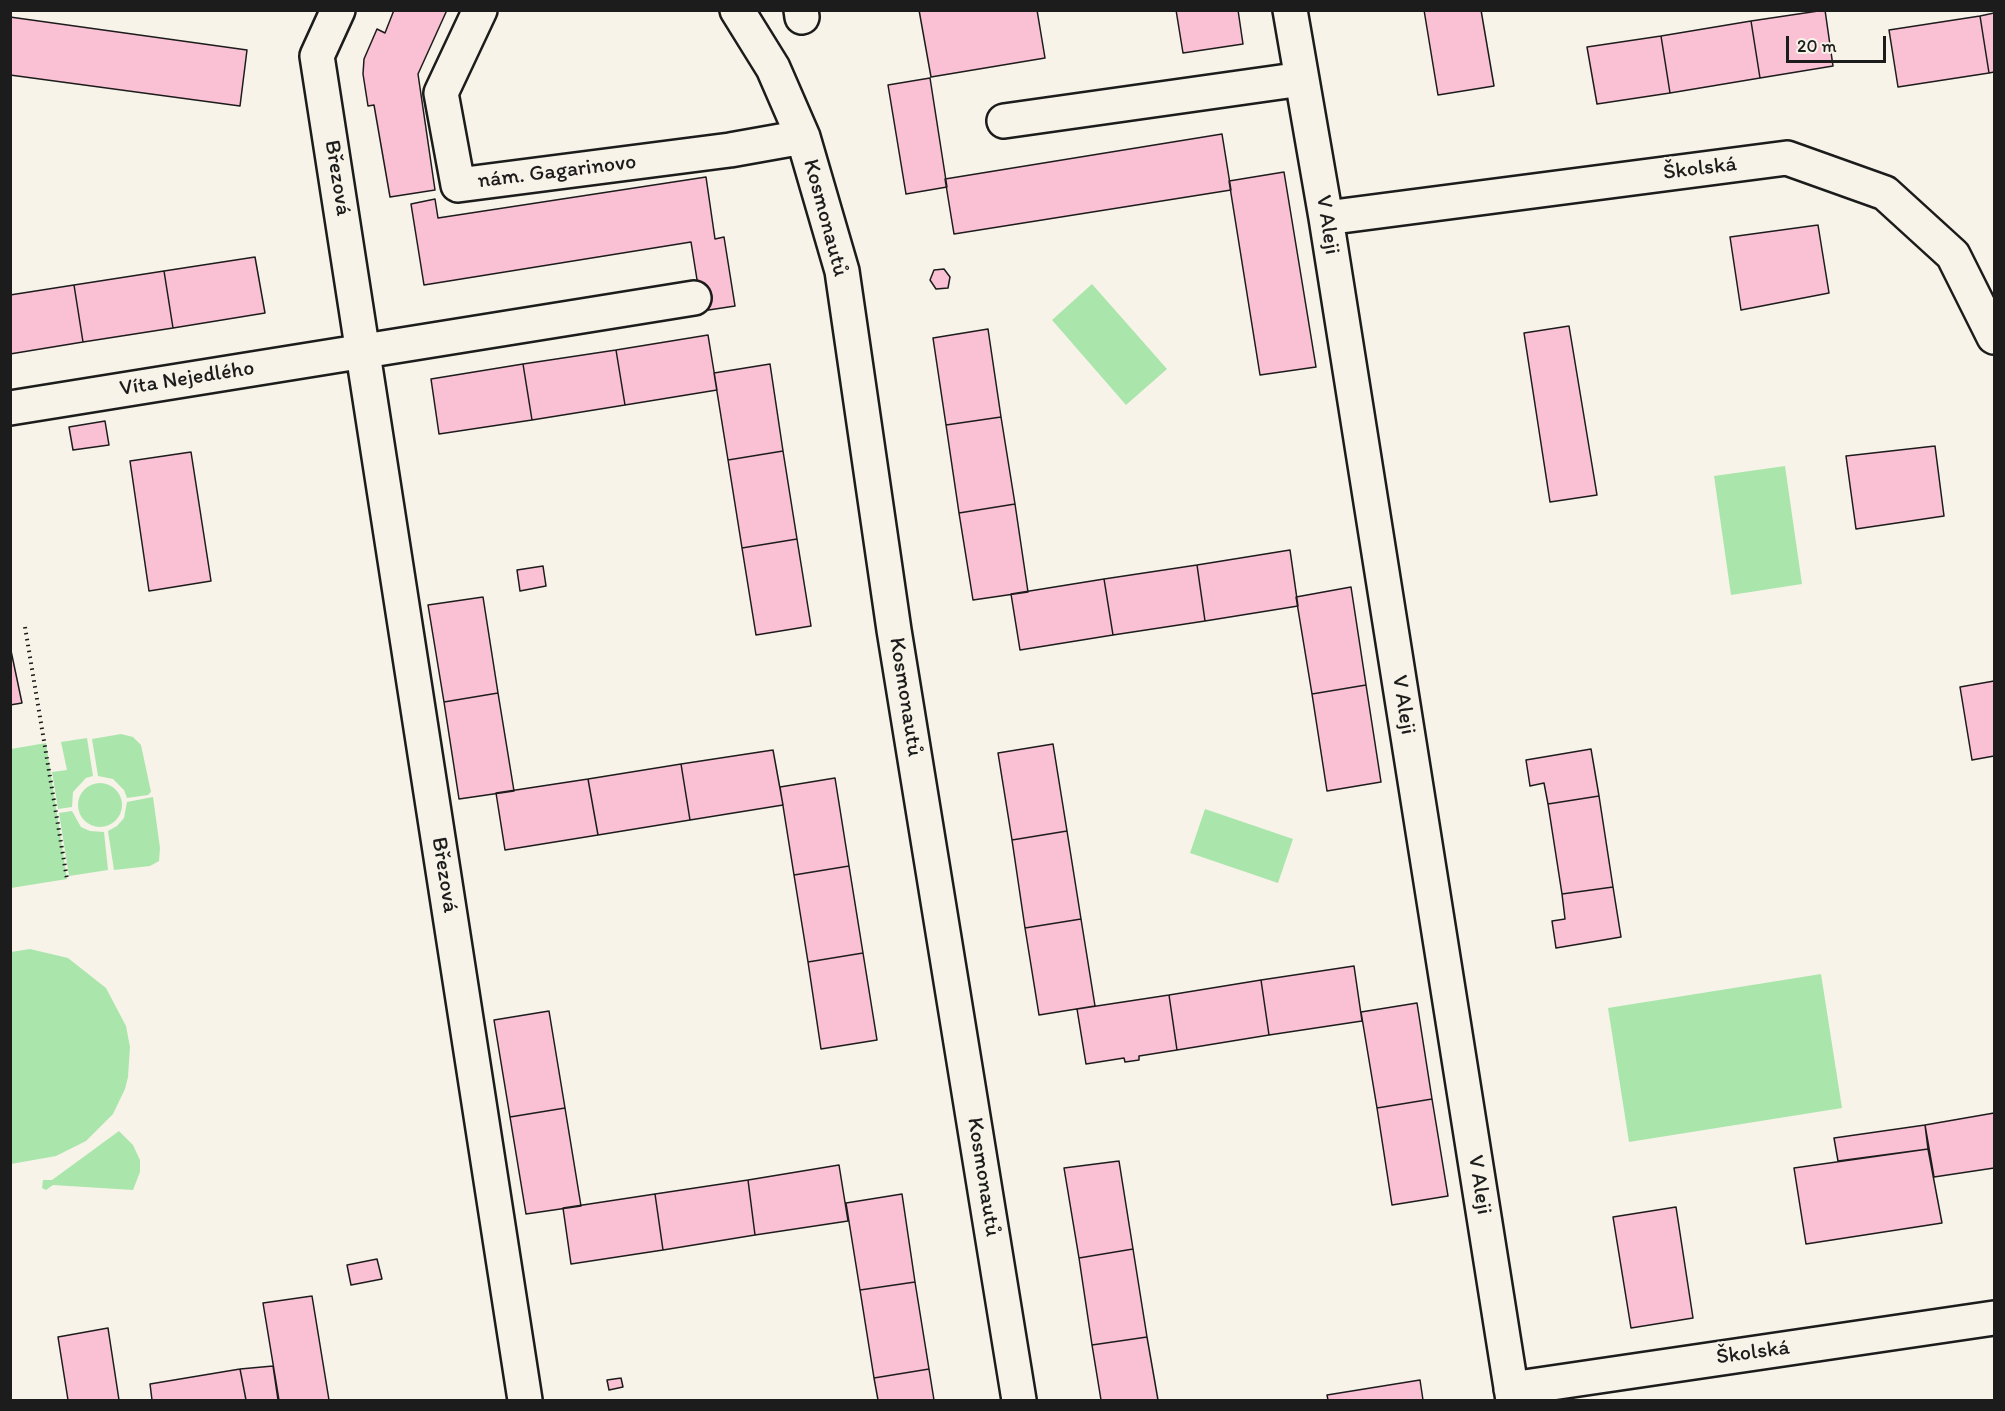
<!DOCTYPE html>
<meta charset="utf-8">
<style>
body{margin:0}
#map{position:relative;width:2005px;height:1411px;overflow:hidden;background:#f7f3e8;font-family:Itim,sans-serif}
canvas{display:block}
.frame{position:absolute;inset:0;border:12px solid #1c1c1c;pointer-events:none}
.scale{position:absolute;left:1786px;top:36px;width:100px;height:27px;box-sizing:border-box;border:3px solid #1c1c1c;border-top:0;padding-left:8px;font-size:18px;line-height:21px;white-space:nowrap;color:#1c1c1c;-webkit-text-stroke:4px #f7f3e8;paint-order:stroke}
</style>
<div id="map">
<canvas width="2005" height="1411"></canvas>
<div class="frame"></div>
<div class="scale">20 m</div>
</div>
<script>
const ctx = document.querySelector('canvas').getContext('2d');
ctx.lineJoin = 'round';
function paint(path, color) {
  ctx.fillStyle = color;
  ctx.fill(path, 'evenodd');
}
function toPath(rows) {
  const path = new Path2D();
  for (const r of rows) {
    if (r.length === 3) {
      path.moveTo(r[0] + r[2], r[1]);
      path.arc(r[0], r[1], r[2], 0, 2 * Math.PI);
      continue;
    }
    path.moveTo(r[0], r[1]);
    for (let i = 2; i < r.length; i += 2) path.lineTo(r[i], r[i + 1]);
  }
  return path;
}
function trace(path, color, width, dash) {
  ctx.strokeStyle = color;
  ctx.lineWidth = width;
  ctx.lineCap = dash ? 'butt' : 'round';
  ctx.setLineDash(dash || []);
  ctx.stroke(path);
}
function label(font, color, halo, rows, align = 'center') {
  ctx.font = font + ' Itim,sans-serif';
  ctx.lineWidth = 5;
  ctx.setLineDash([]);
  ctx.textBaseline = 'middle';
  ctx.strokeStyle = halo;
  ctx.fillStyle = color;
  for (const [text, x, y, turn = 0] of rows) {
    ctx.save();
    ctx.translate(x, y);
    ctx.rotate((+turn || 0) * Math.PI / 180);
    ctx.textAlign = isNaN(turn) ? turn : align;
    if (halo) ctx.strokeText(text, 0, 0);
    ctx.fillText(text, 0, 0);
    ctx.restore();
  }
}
paint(toPath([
 [1092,284,1167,369,1126,405,1052,320],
 [1785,466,1802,584,1731,595,1714,476],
 [121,734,133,737,141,745,151,792,148,795,127,798,124,790,113,779,98,776,92,739],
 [87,738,93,776,86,778,73,792,72,807,58,809,52,772,67,770,61,742],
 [46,743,67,879,11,888,11,749],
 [100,805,22],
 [153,797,160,848,159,861,150,866,114,870,108,831,117,826,124,818,127,802],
 [1205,809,1293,839,1278,883,1190,853],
 [72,811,81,827,90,831,104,832,108,870,69,876,59,813],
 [30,949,68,958,106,988,126,1026,130,1047,128,1077,125,1089,113,1114,86,1141,56,1156,11,1164,11,952],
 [1821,974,1842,1108,1629,1142,1608,1008],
 [119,1131,133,1145,140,1160,140,1172,133,1190,53,1185,46,1190,42,1188,43,1180,52,1180]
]), '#aae6ac');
const building = toPath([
 [394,10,447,10,418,74,435,190,390,197,374,105,368,106,363,74,364,59,377,29,385,33,394,10],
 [919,10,1037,10,1045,58,931,77,919,10],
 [1176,10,1238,10,1243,44,1183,53,1176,10],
 [1424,10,1481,10,1494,86,1438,95,1424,10],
 [1825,10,1833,66,1760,78,1751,21,1825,10],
 [1994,13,1994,72,1989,73,1980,16,1994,13],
 [1980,16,1989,73,1898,87,1889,30,1980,16],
 [10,17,247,50,240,106,10,75,10,17],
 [1751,21,1760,78,1670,93,1661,36,1751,21],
 [1661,36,1670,93,1597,104,1587,47,1661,36],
 [930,78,947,187,906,194,888,85,930,78],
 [1222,134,1231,190,954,234,945,179,1222,134],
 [1284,172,1316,367,1260,375,1229,181,1284,172],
 [706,177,715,239,724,237,735,306,702,311,691,242,424,285,411,204,435,199,438,218,706,177],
 [1818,225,1829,293,1741,310,1730,237,1818,225],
 [255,257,265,313,173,328,164,271,255,257],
 [944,269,950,277,948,288,936,289,930,280,934,270,944,269],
 [164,271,173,328,83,342,74,285,164,271],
 [74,285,83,342,10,354,10,295,74,285],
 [1569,326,1597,495,1550,502,1524,333,1569,326],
 [988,329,1001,417,946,425,933,338,988,329],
 [708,335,717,390,625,405,616,350,708,335],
 [616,350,625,405,532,420,523,364,616,350],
 [523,364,532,420,439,434,431,379,523,364],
 [770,364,783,451,728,460,714,373,770,364],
 [1001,417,1015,504,959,513,946,425,1001,417],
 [105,421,109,445,73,450,69,427,105,421],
 [1935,446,1944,516,1856,529,1846,456,1935,446],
 [783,451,797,539,742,548,728,460,783,451],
 [191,452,211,581,149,591,130,461,191,452],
 [1015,504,1028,592,973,600,959,513,1015,504],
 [797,539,811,626,756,635,742,548,797,539],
 [1290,550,1298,606,1205,621,1197,565,1290,550],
 [1197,565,1205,621,1113,635,1104,579,1197,565],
 [543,566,546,586,520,591,517,570,543,566],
 [1104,579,1113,635,1020,650,1011,594,1104,579],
 [1351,587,1366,685,1312,694,1296,597,1351,587],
 [483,597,498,693,444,702,428,605,483,597],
 [10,646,22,703,10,705,10,646],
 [1994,681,1994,756,1972,760,1960,687,1994,681],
 [1366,685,1381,782,1327,791,1312,694,1366,685],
 [498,693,514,791,459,799,444,702,498,693],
 [1053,744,1067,831,1012,840,998,753,1053,744],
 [1591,749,1599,796,1548,804,1544,783,1530,786,1526,760,1591,749],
 [773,750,783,805,690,820,681,764,773,750],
 [681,764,690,820,598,835,588,779,681,764],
 [835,778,849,866,794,875,780,787,835,778],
 [588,779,598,835,505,850,496,793,588,779],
 [1599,796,1613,887,1562,894,1548,804,1599,796],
 [1067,831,1081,919,1025,928,1012,840,1067,831],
 [849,866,863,953,808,962,794,875,849,866],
 [1613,887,1621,937,1556,948,1552,921,1565,919,1562,894,1613,887],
 [1081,919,1095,1006,1039,1015,1025,928,1081,919],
 [863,953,877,1040,821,1049,808,962,863,953],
 [1354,966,1362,1021,1269,1035,1261,980,1354,966],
 [1261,980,1269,1035,1177,1050,1169,995,1261,980],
 [1169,995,1177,1050,1139,1056,1139,1060,1125,1062,1124,1058,1086,1064,1077,1009,1169,995],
 [1417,1003,1432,1099,1377,1108,1361,1012,1417,1003],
 [549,1011,565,1108,510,1117,494,1020,549,1011],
 [1432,1099,1448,1196,1392,1205,1377,1108,1432,1099],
 [565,1108,581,1206,526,1214,510,1117,565,1108],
 [1994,1113,1994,1168,1934,1177,1925,1125,1994,1113],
 [1925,1125,1928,1149,1838,1161,1834,1138,1925,1125],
 [1928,1149,1942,1223,1806,1244,1794,1168,1928,1149],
 [1119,1161,1133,1249,1079,1258,1064,1168,1119,1161],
 [839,1165,848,1221,755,1235,748,1180,839,1165],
 [748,1180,755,1235,663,1250,655,1194,748,1180],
 [655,1194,663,1250,571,1264,563,1208,655,1194],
 [902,1194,915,1282,860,1290,846,1203,902,1194],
 [1676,1207,1693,1318,1631,1328,1613,1217,1676,1207],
 [1133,1249,1147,1337,1092,1345,1079,1258,1133,1249],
 [377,1259,382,1279,351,1285,347,1265,377,1259],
 [915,1282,929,1369,874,1378,860,1290,915,1282],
 [312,1296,329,1400,279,1400,263,1303,312,1296],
 [108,1328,119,1400,68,1400,58,1337,108,1328],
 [1147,1337,1158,1400,1101,1400,1092,1345,1147,1337],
 [273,1366,278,1400,246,1400,240,1369,273,1366],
 [240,1369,246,1400,152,1400,150,1384,240,1369],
 [929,1369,934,1400,878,1400,874,1378,929,1369],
 [621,1378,623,1387,609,1390,607,1380,621,1378],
 [1420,1380,1423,1400,1328,1400,1327,1395,1420,1380]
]);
paint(building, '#fac1d5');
trace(building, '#1c1c1c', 1.5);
const minor = toPath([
 [338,10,317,56,525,1400],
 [480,10,441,93,458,185,730,150,803,137],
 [737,10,773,68,803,137,842,271,894,630,1019,1400],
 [801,10,802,17],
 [1290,10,1326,218,1513,1400],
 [1004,121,1302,79],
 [1326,218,1787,158,1885,193,1953,255,1994,337],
 [10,408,694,298],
 [1511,1389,1994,1318]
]);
trace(minor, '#1c1c1c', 38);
trace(toPath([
 [25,627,67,879]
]), '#1c1c1c', 4, [1.5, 4.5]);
trace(minor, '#f7f3e8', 33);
label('22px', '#1c1c1c', '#f7f3e8', [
 ["Školská",1700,169,-7],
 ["nám. Gagarinovo",557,172,-7],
 ["Březová",337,178,81],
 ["Kosmonautů",825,218,75],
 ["V Aleji",1327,225,81],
 ["Víta Nejedlého",187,379,-9],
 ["Kosmonautů",905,697,81],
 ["V Aleji",1403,705,81],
 ["Březová",444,875,81],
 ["Kosmonautů",983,1177,81],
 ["V Aleji",1479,1185,81],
 ["Školská",1753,1353,-8]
]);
</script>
